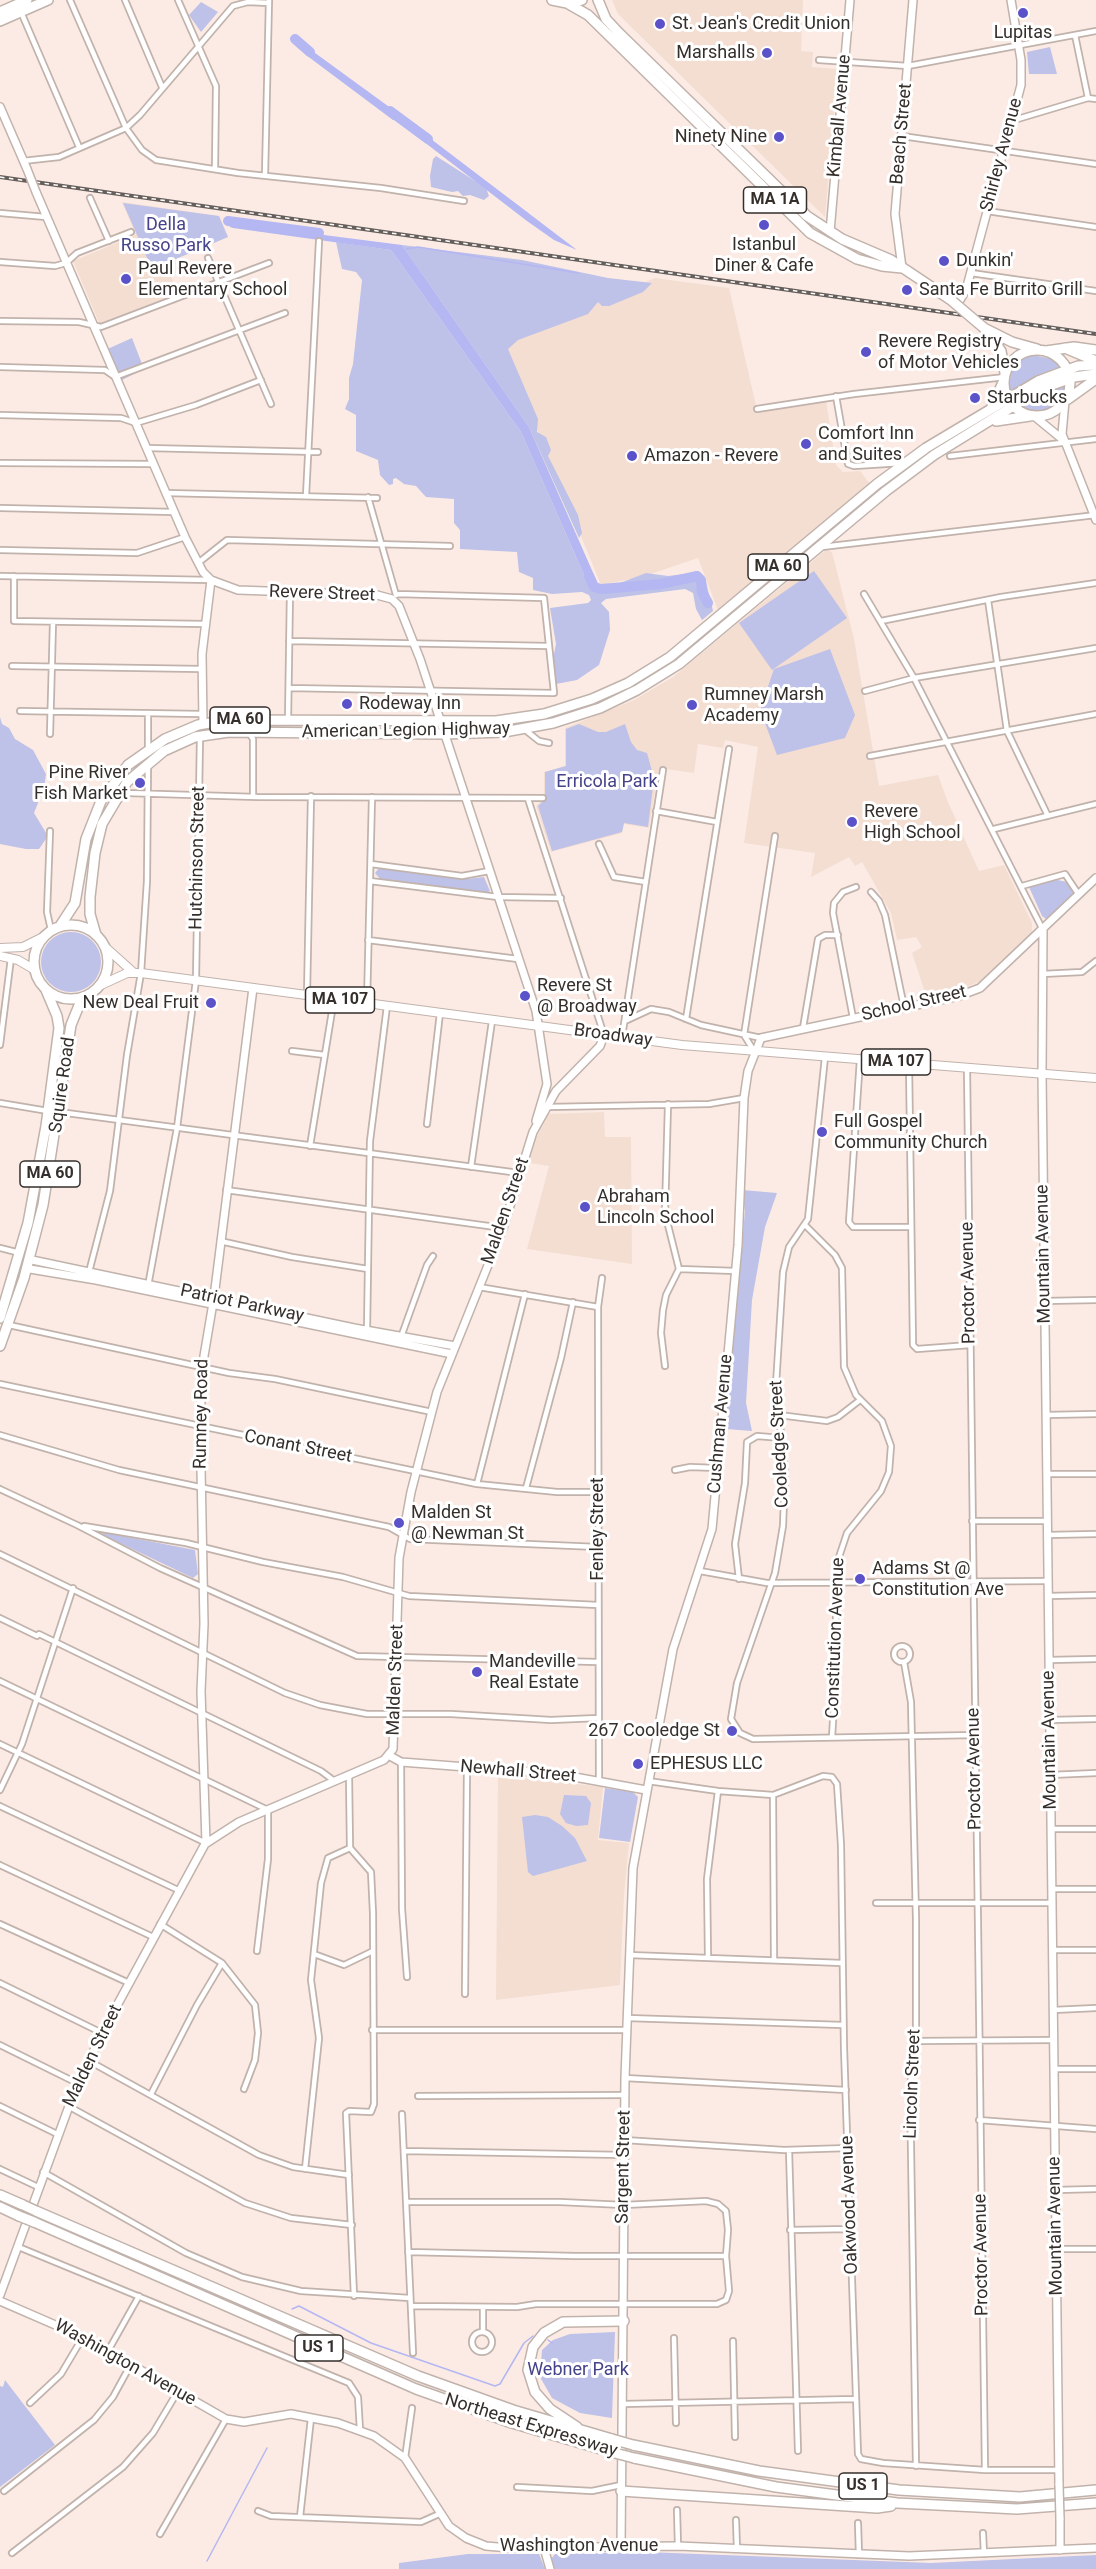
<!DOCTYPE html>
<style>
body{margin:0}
canvas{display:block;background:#fbebe4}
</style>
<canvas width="1096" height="2569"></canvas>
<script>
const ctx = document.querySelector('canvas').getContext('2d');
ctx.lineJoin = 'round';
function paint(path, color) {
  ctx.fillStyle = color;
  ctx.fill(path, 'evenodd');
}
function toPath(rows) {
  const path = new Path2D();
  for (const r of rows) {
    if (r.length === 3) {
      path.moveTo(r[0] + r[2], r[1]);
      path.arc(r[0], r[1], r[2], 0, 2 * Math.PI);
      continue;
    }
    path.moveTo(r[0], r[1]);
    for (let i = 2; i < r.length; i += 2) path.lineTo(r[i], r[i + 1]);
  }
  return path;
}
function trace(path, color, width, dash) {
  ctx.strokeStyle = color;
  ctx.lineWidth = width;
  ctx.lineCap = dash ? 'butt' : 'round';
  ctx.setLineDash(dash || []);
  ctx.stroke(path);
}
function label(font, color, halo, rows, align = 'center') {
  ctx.font = font + ' Roboto,sans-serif';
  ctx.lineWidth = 6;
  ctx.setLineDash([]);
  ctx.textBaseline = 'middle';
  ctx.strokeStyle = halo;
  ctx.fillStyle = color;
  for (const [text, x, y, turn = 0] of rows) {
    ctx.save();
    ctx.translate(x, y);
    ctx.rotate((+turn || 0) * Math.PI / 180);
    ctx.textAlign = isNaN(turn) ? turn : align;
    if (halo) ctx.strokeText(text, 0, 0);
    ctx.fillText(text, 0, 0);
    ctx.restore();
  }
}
paint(toPath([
 [612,0,803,0,801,51,813,52,812,67,838,69,825,217,618,14],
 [122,202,219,216,228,237,166,263,178,294,100,325,73,261,136,235],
 [655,278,729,288,757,410,826,401,836,465,843,472,860,471,871,485,719,613,698,558,645,576,601,585,501,342],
 [826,550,832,552,854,639,879,786,938,775,947,800,979,871,1004,865,1032,923,1032,933,981,981,954,992,927,998,912,953,922,947,916,937,897,940,891,913,862,862,855,866,849,857,811,877,815,853,744,843,758,747,725,740,723,748,698,744,694,773,659,768,649,828,624,824,622,833,551,852,536,806,544,798,544,772,565,766,565,728,634,700,673,677],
 [604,1112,605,1137,631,1137,632,1264,527,1249,549,1166,529,1163,535,1140,549,1114],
 [498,1775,603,1787,598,1840,629,1843,624,1895,620,1985,496,2000]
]), '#f4ded2');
paint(toPath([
 [201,2,218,12,201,32,189,15],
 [1050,47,1057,74,1029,74,1027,52],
 [436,156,486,188,489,196,484,200,470,195,463,196,458,191,452,192,431,187,430,176,433,159],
 [123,203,219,216,228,237,152,269],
 [336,242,391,250,521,432,589,586,612,586,646,573,668,576,700,572,706,582,713,611,702,620,696,609,693,593,685,589,606,599,601,603,609,612,610,630,599,665,577,680,556,684,552,664,556,644,550,608,588,603,591,600,589,595,582,592,552,594,533,590,533,578,519,572,517,552,460,549,460,530,454,523,454,499,426,497,416,486,404,484,396,478,393,479,393,484,389,485,380,475,378,460,356,451,356,415,345,409,349,399,349,378,353,364,362,280,356,272,342,269],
 [402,245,522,260,608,278,652,283,643,292,609,306,602,306,598,302,588,314,518,340,508,349,538,419,537,432,546,437,551,450,548,456,578,515,582,533,579,538,529,427],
 [132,338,144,369,116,383,103,351],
 [1033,355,1052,359,1060,367,1039,375,1010,392,1009,383,1013,368,1019,361],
 [1066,385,1064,395,1051,409,1036,412,1022,407,1045,393],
 [814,571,847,618,772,670,739,623],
 [830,649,855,715,845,738,777,755,760,710,774,669],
 [0,717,2,724,9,728,15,739,33,750,46,774,44,788,34,813,48,836,39,849,26,849,0,844],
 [579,724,598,732,606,732,625,724,631,742,637,750,647,753,654,778,648,827,624,823,622,832,552,851,538,806,545,799,545,772,566,766,566,729],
 [380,867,467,879,484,877,490,891,487,893,380,879,375,873],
 [1053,879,1067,882,1074,894,1046,919,1042,916,1029,887],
 [71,962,30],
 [742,1190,777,1193,765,1227,752,1300,746,1403,752,1431,726,1429,745,1211],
 [102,1532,195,1550,198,1574,193,1578,103,1535],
 [605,1788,633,1792,638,1797,630,1842,599,1838],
 [564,1795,586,1796,591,1803,588,1825,576,1826,566,1823,560,1814],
 [535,1815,548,1817,562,1826,575,1838,587,1861,533,1876,528,1872,522,1817],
 [615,2332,612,2418,580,2413,552,2398,540,2377,542,2350,553,2340,570,2334],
 [5,2380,55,2445,0,2487,0,2386,3,2387],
 [645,2552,931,2563,1096,2555,1096,2569,555,2569,551,2559,555,2554],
 [468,2554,539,2554,545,2569,399,2569,399,2563]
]), '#bec1e8');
paint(toPath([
 [300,42,392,109,401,119,393,120,306,55,297,47,296,45],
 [414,130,431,139,577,250,554,240,527,221,415,135],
 [230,223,402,245,529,427,598,584,593,588,589,586,521,432,391,250,233,228,230,227]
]), '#b4b7f2');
trace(toPath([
 [511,201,527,213],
 [406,249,418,247,578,273],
 [292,2309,299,2306,371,2343,495,2386,500,2384,524,2343,533,2336],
 [548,2340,552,2343],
 [207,2561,267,2448]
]), '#b4b7f2', 1.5);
trace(toPath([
 [295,39,310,52],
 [390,111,428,139],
 [228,221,319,233],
 [589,576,594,587,601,589,661,584,697,576,701,580,702,592,708,603]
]), '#b4b7f2', 10);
const street = toPath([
 [70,0,126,128,142,150,156,160,238,173,381,188,464,201],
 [125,0,162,87],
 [178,0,216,86,215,169],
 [21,12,79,147],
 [1075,35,1088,98],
 [819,60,908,66,1096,31],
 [1011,121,1088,98,1096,99],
 [902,136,1096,164],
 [23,161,59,157,126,128,140,115,233,6,248,2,269,3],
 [265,175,269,0],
 [90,198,109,241],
 [987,211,1096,227],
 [0,213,46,217],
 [208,258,271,404],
 [0,262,55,266,66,263,77,253,131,232],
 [971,273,1096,291],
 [0,321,79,322,101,327,269,263],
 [0,367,105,370,115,377,285,313],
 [836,396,848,464,854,466,902,463],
 [757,409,854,394,1005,377],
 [0,415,121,418,136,423,196,405,261,380],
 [147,448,318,452],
 [950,456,1096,439],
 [0,463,153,464],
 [166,493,377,498],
 [306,496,319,241],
 [368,497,396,595],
 [0,508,174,512],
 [822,547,1096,515],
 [0,550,137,553,185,537],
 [198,563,227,540,450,546],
 [0,576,211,580],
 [14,576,14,621,205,624],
 [864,594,914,678,1043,930],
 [988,600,1007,731,1048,816],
 [881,621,1001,597,1096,583],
 [289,641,549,646],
 [12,666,201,669],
 [289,688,554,693,544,598,397,594],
 [865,691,914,678,1096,648],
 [20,711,201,714],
 [288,721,290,592],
 [524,729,539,741,549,743],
 [248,732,253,739,253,796],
 [50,734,53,622],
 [148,749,148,713],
 [870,756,1096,714],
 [121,790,127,793,257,797,543,798],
 [528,799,604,1035],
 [656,811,717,822],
 [994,829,1096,804],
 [50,831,47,912,51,930],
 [599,844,614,877,646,882],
 [371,864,462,876,489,871],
 [370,881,498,897,561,898],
 [1022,886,1065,874,1079,895],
 [871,892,879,901,885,915,904,1007],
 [368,940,518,959],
 [1042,974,1082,972,1096,961],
 [307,995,311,796],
 [367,1003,372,797],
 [853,1018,833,913,834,903,843,892,856,887],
 [686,1019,729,749],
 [625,1021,651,1009,669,1012,701,1025,761,1038],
 [803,1028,818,939,825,935,838,935],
 [622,1037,663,770],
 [0,1045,11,958],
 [292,1051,325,1055],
 [754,1051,744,1035,775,836],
 [825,1057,808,1219,789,1247,783,1272,776,1385,785,1473,783,1526,775,1573,737,1683,731,1719,740,1733,753,1739,976,1735],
 [860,1059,849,1222,853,1227,911,1227],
 [909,1064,913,1345,917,1349,970,1345],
 [967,1068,985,2470],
 [0,1103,48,1111],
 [547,1107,709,1104,744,1098],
 [59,1112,519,1173],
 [427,1124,440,1013],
 [310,1146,334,999],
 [471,1167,492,1021],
 [226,1190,503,1228],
 [805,1225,835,1255,842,1268,844,1367,856,1395,882,1421,891,1446,889,1472,881,1491,847,1533,836,1566,836,1673,832,1737],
 [220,1241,292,1257,368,1269],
 [0,1248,20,1253],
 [679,1269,736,1271],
 [89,1272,110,1191,127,1055,141,973,147,881,148,764],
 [148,1286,177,1128,196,980,200,737],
 [479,1287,598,1307],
 [1045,1301,1096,1300],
 [9,1325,229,1373,275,1379,432,1412],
 [367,1330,370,1141,387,1006],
 [401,1337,427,1265,433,1256],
 [665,1366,661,1333,663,1310,666,1295,679,1269,665,1213,668,1104],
 [0,1384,477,1484,557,1492,599,1492],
 [779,1415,827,1421,838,1417,860,1400],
 [1046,1415,1096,1414],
 [0,1435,119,1470,389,1527,410,1539,598,1547],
 [675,1470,690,1467,717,1468],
 [1047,1474,1096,1474],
 [477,1484,525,1294],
 [526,1488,561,1358,573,1302],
 [0,1489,77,1525,160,1568,357,1656,598,1662],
 [972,1521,1047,1521],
 [84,1526,186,1543,263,1562,343,1577,409,1596,598,1605],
 [1047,1535,1096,1534],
 [0,1554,285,1693,320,1705,367,1714,451,1714,551,1720,598,1718],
 [700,1571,767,1583,1048,1581],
 [739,1579,735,1544,745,1483,747,1442,757,1436,782,1438],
 [1048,1596,1096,1595],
 [0,1618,37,1636,39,1634,321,1771,333,1780],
 [902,1654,8],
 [1049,1660,1096,1659],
 [904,1662,911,1702,916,1919,916,2041,910,2086,916,2466],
 [0,1681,268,1810,268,1859,257,1951],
 [1049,1720,1096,1719],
 [0,1744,206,1843],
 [401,1762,402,1909,407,1977],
 [1050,1775,1096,1773],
 [599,1781,598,1307,602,1278],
 [648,1781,718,1791,773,1795,823,1776,832,1777,837,1784,841,1845,844,2048,858,2454,861,2459,883,2463,985,2470,1059,2470],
 [0,1790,22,1744,73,1588],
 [773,1795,774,1960],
 [0,1806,178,1890],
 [1051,1829,1096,1829],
 [350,1848,371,1872,373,1913,374,2104,371,2112,349,2111,346,2113,354,2296],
 [0,1865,153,1937],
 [1051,1889,1096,1889],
 [876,1903,1051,1903],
 [0,1924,129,1983],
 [160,1924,222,1963,255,2005,258,2033,255,2060,244,2089],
 [1052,1950,1096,1950],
 [314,1954,344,1965,373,1951],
 [629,1955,842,1963],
 [708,1958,707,1879,718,1791],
 [0,1983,102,2033],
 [465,1994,467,1767],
 [1053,2010,1096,2008],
 [627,2018,843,2025],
 [372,2030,626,2030],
 [916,2041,1054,2040],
 [0,2045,79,2084],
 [89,2061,259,2155,293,2167,349,2175],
 [1054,2069,1096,2069],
 [625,2078,846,2090],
 [151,2094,197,2005,222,1963],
 [418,2096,625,2095],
 [0,2106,57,2134],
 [68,2106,245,2203,291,2218,352,2225],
 [402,2114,413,2353],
 [979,2120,1096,2129],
 [624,2140,784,2150,849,2148],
 [789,2150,798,2451],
 [404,2151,624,2155],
 [0,2169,38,2187],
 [305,2169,319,2038,311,1980,321,1883,328,1858,350,1848,349,1775],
 [43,2172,186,2253,242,2277,301,2291,410,2298],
 [1056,2190,1096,2189],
 [406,2202,560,2202,624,2205,706,2201,718,2204,726,2211,728,2230,726,2256,729,2291,726,2300,717,2304,536,2304,517,2307,411,2306],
 [790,2230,851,2229],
 [21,2248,349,2383,358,2397,360,2430],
 [1056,2249,1096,2249],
 [408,2252,575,2256,726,2256],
 [483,2307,483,2332],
 [482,2342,10],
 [674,2338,676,2423],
 [733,2341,735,2437],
 [108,2351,139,2296],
 [30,2403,61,2374,83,2337],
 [623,2404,855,2399],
 [405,2458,412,2408],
 [517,2487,592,2491,621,2485],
 [4,2491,94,2420,113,2397,131,2364],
 [677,2510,678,2546],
 [258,2511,271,2516,421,2522,439,2514],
 [300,2517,311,2418],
 [736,2520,737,2549],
 [858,2523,859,2555],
 [983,2533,984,2554],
 [160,2534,226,2419],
 [12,2553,123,2467,153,2433,178,2391]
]);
const secondary = toPath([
 [0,107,27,169],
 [36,192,185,537,203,572,211,580,238,590,377,595,392,599,399,606,420,659,536,1011,547,1084,536,1121],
 [830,232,850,0],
 [902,268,895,214,913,0],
 [957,305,966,290,1021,85,1021,60,1011,0],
 [1065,401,1062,434,1096,520],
 [1034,416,1062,439],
 [203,724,202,654,211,580],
 [1043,930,1042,1073,1059,2485],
 [32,1260,354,1328,455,1346],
 [30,1269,96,1280,452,1354],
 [390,1756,401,1762,558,1774,646,1790],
 [206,1843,201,1691,204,1624,200,1416,204,1356,214,1297,253,988],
 [0,2295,72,2098,102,2033,205,1844,239,1822,384,1760,393,1749,399,1558,411,1492,437,1392,503,1228,533,1132,556,1091,600,1046,604,1035],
 [0,2301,83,2337,226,2419,244,2422,291,2414,338,2423,374,2436,405,2458,449,2526,466,2538,486,2546,509,2548,678,2546,909,2556,1096,2548],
 [1060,2518,1060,2550],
 [621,2546,625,2078,633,1868,673,1649,712,1529,738,1245,744,1098,748,1071,761,1038,959,996,980,988,1096,878],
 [544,2548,550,2569]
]);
const primary = toPath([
 [104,946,133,972],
 [0,948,23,947,43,937],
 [0,956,18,960,35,970],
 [99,986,127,973,141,973,682,1045,1096,1078]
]);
const highway = toPath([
 [552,0,567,3,582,0],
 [598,0,606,19,619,33,807,216,842,239,891,260,951,300],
 [567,3,588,15,810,233,857,259,882,266,902,268],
 [0,12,27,0],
 [0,21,48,0],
 [984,328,1012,342,1037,349],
 [989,334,1001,351,1005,373],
 [1065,348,1096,361],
 [1037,383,33],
 [1046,351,1074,347,1096,350],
 [1068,399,1096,379],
 [991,409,1004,380],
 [996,421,1030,416],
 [71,962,37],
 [60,926,75,903,86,839,101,801,128,765,165,739,198,725,228,720,496,721,544,714,592,699,628,683,670,657,877,484,926,448,1038,381,1078,366,1096,365],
 [96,935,90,914,90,897,95,853,102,824,127,782,164,751,195,737,229,732,444,734,504,732,553,723,600,708,637,690,679,664,886,491,934,455,1041,389,1074,377,1096,374],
 [0,1318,28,1223,46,1126,59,1028,57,1016,46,990],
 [0,1346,24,1278,43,1205,71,1025,82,998],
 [0,2195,23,2205],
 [0,2207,19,2216],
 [36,2211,418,2376,513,2410,612,2439],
 [34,2222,416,2389,512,2423,611,2452],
 [577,2427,550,2409,535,2392,528,2370,533,2347,544,2333,563,2322,624,2321],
 [633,2445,759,2471,899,2490,1020,2497,1096,2490],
 [634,2458,776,2487,897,2503,1017,2509,1096,2503],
 [621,2491,877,2508,891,2506]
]);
trace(street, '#c1b3ac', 8);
trace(secondary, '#c1b3ac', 10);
trace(primary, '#c1b3ac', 10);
trace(highway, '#c1b3ac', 12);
trace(street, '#fff', 4.5);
trace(secondary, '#fff', 7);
trace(primary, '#fff', 8);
trace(highway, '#fff', 9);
const rail = toPath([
 [0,177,1096,334]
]);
trace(rail, '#665e5a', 4);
trace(rail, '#fff', 1.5, [4.5]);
const secondaryBridge = toPath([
 [27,169,36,192],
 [1059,2485,1060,2518]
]);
const highwayBridge = toPath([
 [951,300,984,328],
 [23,2205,36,2211],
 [19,2216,34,2222],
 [612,2439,633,2445],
 [611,2452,634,2458]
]);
trace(secondaryBridge, '#c1b3ac', 10, []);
trace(highwayBridge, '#c1b3ac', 12, []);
trace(secondaryBridge, '#fff', 7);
trace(highwayBridge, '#fff', 9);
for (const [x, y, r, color] of [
 [1023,13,6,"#5b51c9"],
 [660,24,6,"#5b51c9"],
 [767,53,6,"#5b51c9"],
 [779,137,6,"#5b51c9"],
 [764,225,6,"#5b51c9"],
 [944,261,6,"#5b51c9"],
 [126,279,6,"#5b51c9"],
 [907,290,6,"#5b51c9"],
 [866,352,6,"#5b51c9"],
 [975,398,6,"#5b51c9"],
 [806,444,6,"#5b51c9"],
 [632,456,6,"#5b51c9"],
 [347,704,6,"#5b51c9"],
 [692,705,6,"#5b51c9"],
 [140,783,6,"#5b51c9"],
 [852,822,6,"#5b51c9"],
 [525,996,6,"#5b51c9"],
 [211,1003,6,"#5b51c9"],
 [822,1132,6,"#5b51c9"],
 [585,1207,6,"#5b51c9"],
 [399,1523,6,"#5b51c9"],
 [860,1579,6,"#5b51c9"],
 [477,1672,6,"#5b51c9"],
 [732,1731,6,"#5b51c9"],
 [638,1764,6,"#5b51c9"]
]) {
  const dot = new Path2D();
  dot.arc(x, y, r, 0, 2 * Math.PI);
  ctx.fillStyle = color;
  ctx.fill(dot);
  trace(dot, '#fff', 2);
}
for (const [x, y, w] of [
 [775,200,63],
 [778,567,60],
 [240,720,60],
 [340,1000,69],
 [896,1062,69],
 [50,1174,60],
 [319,2348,48],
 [863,2486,48]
]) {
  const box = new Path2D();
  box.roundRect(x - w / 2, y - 13, w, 26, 4.5);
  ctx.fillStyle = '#fff';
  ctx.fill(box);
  trace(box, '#352f2c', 1.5);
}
label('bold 16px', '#352f2c', null, [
 ["MA 1A",775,200],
 ["MA 60",778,567],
 ["MA 60",240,720],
 ["MA 107",340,1000],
 ["MA 107",896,1062],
 ["MA 60",50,1174],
 ["US 1",319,2348],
 ["US 1",863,2486]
]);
label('18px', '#352f2c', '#fff', [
 ["St. Jean's Credit Union",672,24],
 ["Lupitas",1023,33,"center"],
 ["Marshalls",755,53,"right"],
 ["Ninety Nine",767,137,"right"],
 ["Istanbul",764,245,"center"],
 ["Diner & Cafe",764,266,"center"],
 ["Dunkin'",956,261],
 ["Paul Revere",138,269],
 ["Elementary School",138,290],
 ["Santa Fe Burrito Grill",919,290],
 ["Revere Registry",878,342],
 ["of Motor Vehicles",878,363],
 ["Starbucks",987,398],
 ["Comfort Inn",818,434],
 ["and Suites",818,455],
 ["Amazon - Revere",644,456],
 ["Rumney Marsh",704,695],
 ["Academy",704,716],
 ["Rodeway Inn",359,704],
 ["Pine River",128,773,"right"],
 ["Fish Market",128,794,"right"],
 ["Revere",864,812],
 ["High School",864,833],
 ["Revere St",537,986],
 ["@ Broadway",537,1007],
 ["New Deal Fruit",199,1003,"right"],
 ["Full Gospel",834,1122],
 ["Community Church",834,1143],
 ["Abraham",597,1197],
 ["Lincoln School",597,1218],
 ["Malden St",411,1513],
 ["@ Newman St",411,1534],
 ["Adams St @",872,1569],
 ["Constitution Ave",872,1590],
 ["Mandeville",489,1662],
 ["Real Estate",489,1683],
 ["267 Cooledge St",720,1731,"right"],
 ["EPHESUS LLC",650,1764]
], 'left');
label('18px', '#352f2c', '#fff', [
 ["Kimball Avenue",840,116,-85],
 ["Beach Street",902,134,-85],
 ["Shirley Avenue",1002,155,-75],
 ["Revere Street",322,594,2],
 ["American Legion Highway",406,731,-1],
 ["Hutchinson Street",198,858,-89],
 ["School Street",914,1004,-13],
 ["Broadway",613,1036,8],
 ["Squire Road",63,1085,-82],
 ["Malden Street",506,1211,-71],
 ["Mountain Avenue",1044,1254,-91],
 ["Proctor Avenue",969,1283,-91],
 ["Patriot Parkway",242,1304,12],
 ["Rumney Road",202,1414,-89],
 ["Cushman Avenue",721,1424,-85],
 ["Cooledge Street",780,1444,-93],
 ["Conant Street",298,1447,11],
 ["Fenley Street",598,1529,-90],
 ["Constitution Avenue",836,1638,-88],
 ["Malden Street",396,1680,-88],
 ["Mountain Avenue",1050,1740,-91],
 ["Proctor Avenue",975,1769,-91],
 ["Newhall Street",518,1772,5],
 ["Malden Street",93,2056,-64],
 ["Lincoln Street",913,2084,-88],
 ["Sargent Street",624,2167,-89],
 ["Oakwood Avenue",850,2205,-92],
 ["Mountain Avenue",1056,2226,-91],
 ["Proctor Avenue",982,2255,-91],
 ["Washington Avenue",125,2363,29],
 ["Northeast Expressway",531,2426,17],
 ["Washington Avenue",579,2546]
]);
label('18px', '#454389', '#fff', [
 ["Della",166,225],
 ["Russo Park",166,246],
 ["Erricola Park",607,782],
 ["Webner Park",578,2370]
]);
</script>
